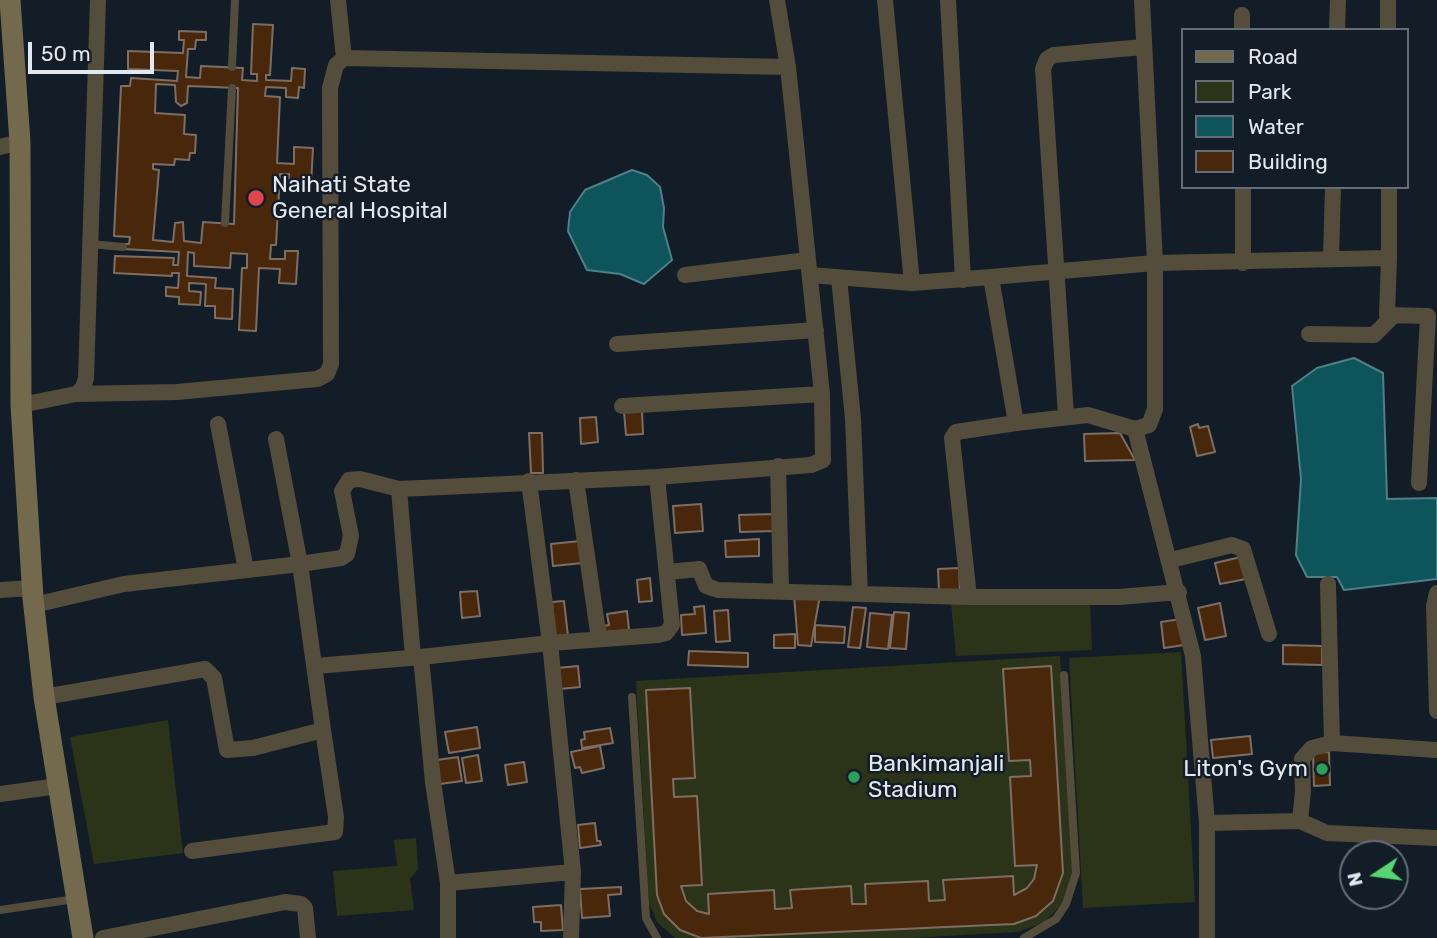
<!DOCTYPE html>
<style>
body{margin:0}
#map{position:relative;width:1437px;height:938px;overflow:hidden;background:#131d27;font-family:Rubik,sans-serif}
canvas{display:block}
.legend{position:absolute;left:1181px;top:28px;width:228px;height:161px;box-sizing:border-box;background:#131d27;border:2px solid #656e77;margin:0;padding:9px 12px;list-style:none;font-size:21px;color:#e1e8ef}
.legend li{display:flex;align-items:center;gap:14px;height:35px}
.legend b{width:35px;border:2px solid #656e77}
.north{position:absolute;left:1339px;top:840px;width:70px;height:70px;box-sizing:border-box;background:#131d27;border:2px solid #656e77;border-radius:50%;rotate:257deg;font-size:19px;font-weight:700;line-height:28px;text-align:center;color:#e1e8ef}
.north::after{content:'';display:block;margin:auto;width:24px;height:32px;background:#55d671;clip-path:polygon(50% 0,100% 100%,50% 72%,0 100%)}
.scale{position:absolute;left:28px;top:42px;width:126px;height:32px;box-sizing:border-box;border:4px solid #e1e8ef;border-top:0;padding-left:9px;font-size:21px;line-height:24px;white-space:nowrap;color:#e1e8ef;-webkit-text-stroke:5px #131d27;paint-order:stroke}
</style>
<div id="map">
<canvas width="1437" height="938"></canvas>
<ul class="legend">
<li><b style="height:9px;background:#73694c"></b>Road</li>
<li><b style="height:19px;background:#2b3418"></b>Park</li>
<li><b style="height:19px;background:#0e545b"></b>Water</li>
<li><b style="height:19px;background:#49270b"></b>Building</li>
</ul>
<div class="north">N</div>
<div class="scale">50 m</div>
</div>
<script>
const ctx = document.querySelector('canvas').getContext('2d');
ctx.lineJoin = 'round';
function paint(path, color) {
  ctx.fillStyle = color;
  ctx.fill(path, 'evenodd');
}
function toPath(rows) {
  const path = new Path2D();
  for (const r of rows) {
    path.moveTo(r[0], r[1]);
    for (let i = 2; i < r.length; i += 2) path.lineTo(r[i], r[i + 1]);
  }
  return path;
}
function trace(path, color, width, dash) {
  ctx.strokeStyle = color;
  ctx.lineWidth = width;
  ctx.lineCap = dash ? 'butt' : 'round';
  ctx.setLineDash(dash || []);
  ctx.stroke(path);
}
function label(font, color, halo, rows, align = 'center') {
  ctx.font = font + ' Rubik,sans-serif';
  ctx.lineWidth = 5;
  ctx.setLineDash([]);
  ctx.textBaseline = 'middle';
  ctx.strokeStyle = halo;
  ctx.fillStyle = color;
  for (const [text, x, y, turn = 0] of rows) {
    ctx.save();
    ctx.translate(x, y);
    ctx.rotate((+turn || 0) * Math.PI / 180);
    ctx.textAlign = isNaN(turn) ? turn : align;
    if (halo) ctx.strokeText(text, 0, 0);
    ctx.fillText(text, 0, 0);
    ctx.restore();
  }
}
paint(toPath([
 [1090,602,1092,650,956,656,951,603],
 [1181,652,1195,902,1083,908,1069,658],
 [1060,656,1073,872,1062,904,1043,923,1017,932,911,938,675,938,657,922,649,903,636,681],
 [168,720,183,853,94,864,70,737],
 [416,838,418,869,410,879,414,910,337,916,333,871,397,866,394,840]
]), '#2b3418');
const water = toPath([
 [632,170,647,175,660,187,664,208,663,227,672,260,644,284,620,274,587,270,568,231,570,212,585,190,632,170],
 [1354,358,1383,373,1387,499,1437,498,1437,579,1344,590,1337,577,1307,577,1296,555,1301,479,1292,386,1317,368,1354,358]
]);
paint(water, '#0e545b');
trace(water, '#4d8087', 2);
const building = toPath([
 [253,24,273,25,270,75,266,75,266,80,291,81,292,68,305,69,304,88,299,87,298,98,286,97,286,88,266,87,265,96,280,97,277,163,294,164,294,147,313,148,311,184,289,183,289,174,280,174,276,245,271,245,270,259,285,259,285,251,298,251,296,284,279,283,280,269,259,268,256,331,239,330,242,268,247,268,247,254,231,253,230,268,194,266,194,253,188,252,187,276,216,278,215,288,233,289,232,319,215,318,215,306,205,306,206,284,189,283,189,291,201,292,200,305,179,304,179,297,166,296,166,287,178,288,179,273,172,273,172,276,114,273,115,256,174,258,173,265,178,265,179,252,123,249,123,244,129,244,130,237,114,236,121,86,130,86,131,78,177,81,178,71,128,69,128,51,183,53,184,40,179,40,179,31,206,32,206,40,196,40,195,49,188,49,186,77,200,78,201,66,243,68,242,80,257,81,257,74,251,74,253,24],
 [156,84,175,85,176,102,181,106,187,103,188,86,238,88,234,224,203,222,201,243,184,241,183,222,175,223,173,242,153,240,159,170,153,169,153,164,174,165,175,159,189,160,190,153,195,153,196,135,184,134,185,115,155,113,156,84],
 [642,411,643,434,626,435,624,412,642,411],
 [596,417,598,442,581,444,580,418,596,417],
 [1198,424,1199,428,1208,426,1215,452,1197,456,1190,427,1198,424],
 [529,433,542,433,543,473,531,473,529,433],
 [1120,433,1135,460,1085,461,1084,434,1120,433],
 [701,504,703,531,675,533,673,506,701,504],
 [773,514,774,531,740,532,739,515,773,514],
 [759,539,759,556,726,557,725,541,759,539],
 [580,541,583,563,553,566,551,544,580,541],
 [1241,557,1246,579,1220,584,1215,563,1241,557],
 [959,568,960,590,939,592,938,569,959,568],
 [650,578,652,601,639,602,637,580,650,578],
 [477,591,480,616,462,618,460,592,477,591],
 [794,595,820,595,811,646,798,645,794,595],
 [564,601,568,636,555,637,552,602,564,601],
 [1220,603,1226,636,1205,640,1198,608,1220,603],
 [704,606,706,633,682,635,681,615,695,614,694,607,704,606],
 [853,607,866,608,860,648,848,647,853,607],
 [728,610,730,641,716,642,714,611,728,610],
 [627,611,629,630,605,632,604,626,609,625,607,614,627,611],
 [894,612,909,613,906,649,890,648,894,612],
 [870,613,892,615,888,649,867,647,870,613],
 [1181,619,1184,645,1164,648,1161,622,1181,619],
 [815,625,845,627,844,643,815,642,815,625],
 [795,634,795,648,774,648,774,635,795,634],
 [1283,645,1322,646,1322,665,1283,664,1283,645],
 [689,651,748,653,748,667,688,665,689,651],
 [578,666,580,687,560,689,557,668,578,666],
 [1051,666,1063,873,1053,901,1036,916,1014,924,701,938,680,930,664,914,657,895,646,690,690,688,695,778,673,779,674,797,697,796,702,885,681,886,686,901,697,911,709,914,708,894,774,890,775,909,792,908,790,890,851,886,852,904,866,904,865,884,928,881,929,901,945,900,943,880,1013,876,1014,895,1027,888,1034,879,1037,865,1015,866,1010,777,1031,776,1030,760,1009,761,1003,669,1051,666],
 [477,727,480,748,449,753,445,732,477,727],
 [610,728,613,743,582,748,581,740,585,739,584,732,610,728],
 [1250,736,1252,754,1213,758,1211,740,1250,736],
 [600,746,604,768,582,773,580,767,575,768,571,752,600,746],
 [1329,752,1330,785,1314,786,1313,753,1329,752],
 [478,755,482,781,466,783,462,758,478,755],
 [458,757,462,781,440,784,437,760,458,757],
 [524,762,527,782,508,785,505,765,524,762],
 [595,823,597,841,600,841,601,845,580,848,578,825,595,823],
 [621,887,621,894,608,895,610,916,582,918,580,889,621,887],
 [561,905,563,930,541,931,541,922,534,922,533,907,561,905]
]);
paint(building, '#49270b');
trace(building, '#7d6e64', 2);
trace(toPath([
 [232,67,235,0],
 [225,223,232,88],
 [91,244,123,247],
 [632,697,646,918,657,938],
 [0,910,75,899],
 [1024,938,1056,919,1066,904,1076,873,1064,675]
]), '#544d3b', 8);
trace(toPath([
 [338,0,344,58,788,67],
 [885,0,912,283],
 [948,0,963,280],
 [1388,0,1388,30],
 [1242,15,1242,30],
 [1337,30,1338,0],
 [0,147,20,142],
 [1243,187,1243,263],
 [1389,187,1389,258],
 [1331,258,1333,187],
 [685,275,808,260],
 [810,275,912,283,991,277,1016,423,1088,415,1135,429,1193,656,1207,823,1207,938],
 [991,277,1155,263,1389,258,1387,315,1428,316,1419,483],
 [839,278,853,419,860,594],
 [1309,334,1374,335,1394,315],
 [617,344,816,330],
 [76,394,177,392,317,379,327,374,331,364,330,88,336,65,344,58],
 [21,405,76,394,83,388,86,378,98,0],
 [622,406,822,394],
 [1066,415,1043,69,1047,59,1054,55,1143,47],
 [218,424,246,570],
 [1135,429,1149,425,1155,409,1155,263,1142,0],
 [276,439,300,564,341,558,347,554,351,536,342,491,349,480,360,479,399,489,657,477,811,465,823,460,822,394,788,67,777,0],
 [778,466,781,590],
 [576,480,599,639],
 [529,481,550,643,658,635,666,633,672,625,657,477],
 [399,489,413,657],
 [1171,560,1232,545,1243,549,1269,634],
 [668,572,699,569,706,586,718,590,969,597,1119,597,1179,592],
 [0,590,33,588],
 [1437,593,1434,606,1437,711],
 [969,597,952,438,956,432,1016,423],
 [34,605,124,584,300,564,323,730],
 [316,666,421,657],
 [44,697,205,669,214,678,227,750,253,748,323,730,336,817,335,832,192,851],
 [1332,743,1437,750],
 [0,794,58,786],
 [1300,821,1303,791,1302,759,1312,748,1332,743,1328,584],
 [1207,823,1300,821,1327,833,1437,838],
 [448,883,573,872],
 [103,938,285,902,301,904,305,908,308,938],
 [448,938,448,883,433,782,421,657,550,643,573,872,571,938]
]), '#544d3b', 16);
trace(toPath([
 [10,0,20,142,21,405,33,598,44,697,83,938]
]), '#73694c', 21);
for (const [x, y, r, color] of [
 [256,198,9,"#e0444e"],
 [1322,769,7,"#2e9e5b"],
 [854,777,7,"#2e9e5b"]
]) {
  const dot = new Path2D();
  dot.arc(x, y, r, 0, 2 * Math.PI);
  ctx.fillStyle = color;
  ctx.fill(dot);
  trace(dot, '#131d27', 2.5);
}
label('23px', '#e1e8ef', '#131d27', [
 ["Naihati State",272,185],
 ["General Hospital",272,211],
 ["Bankimanjali",868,764],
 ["Stadium",868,790],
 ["Liton's Gym",1308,769,"right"]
], 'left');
</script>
